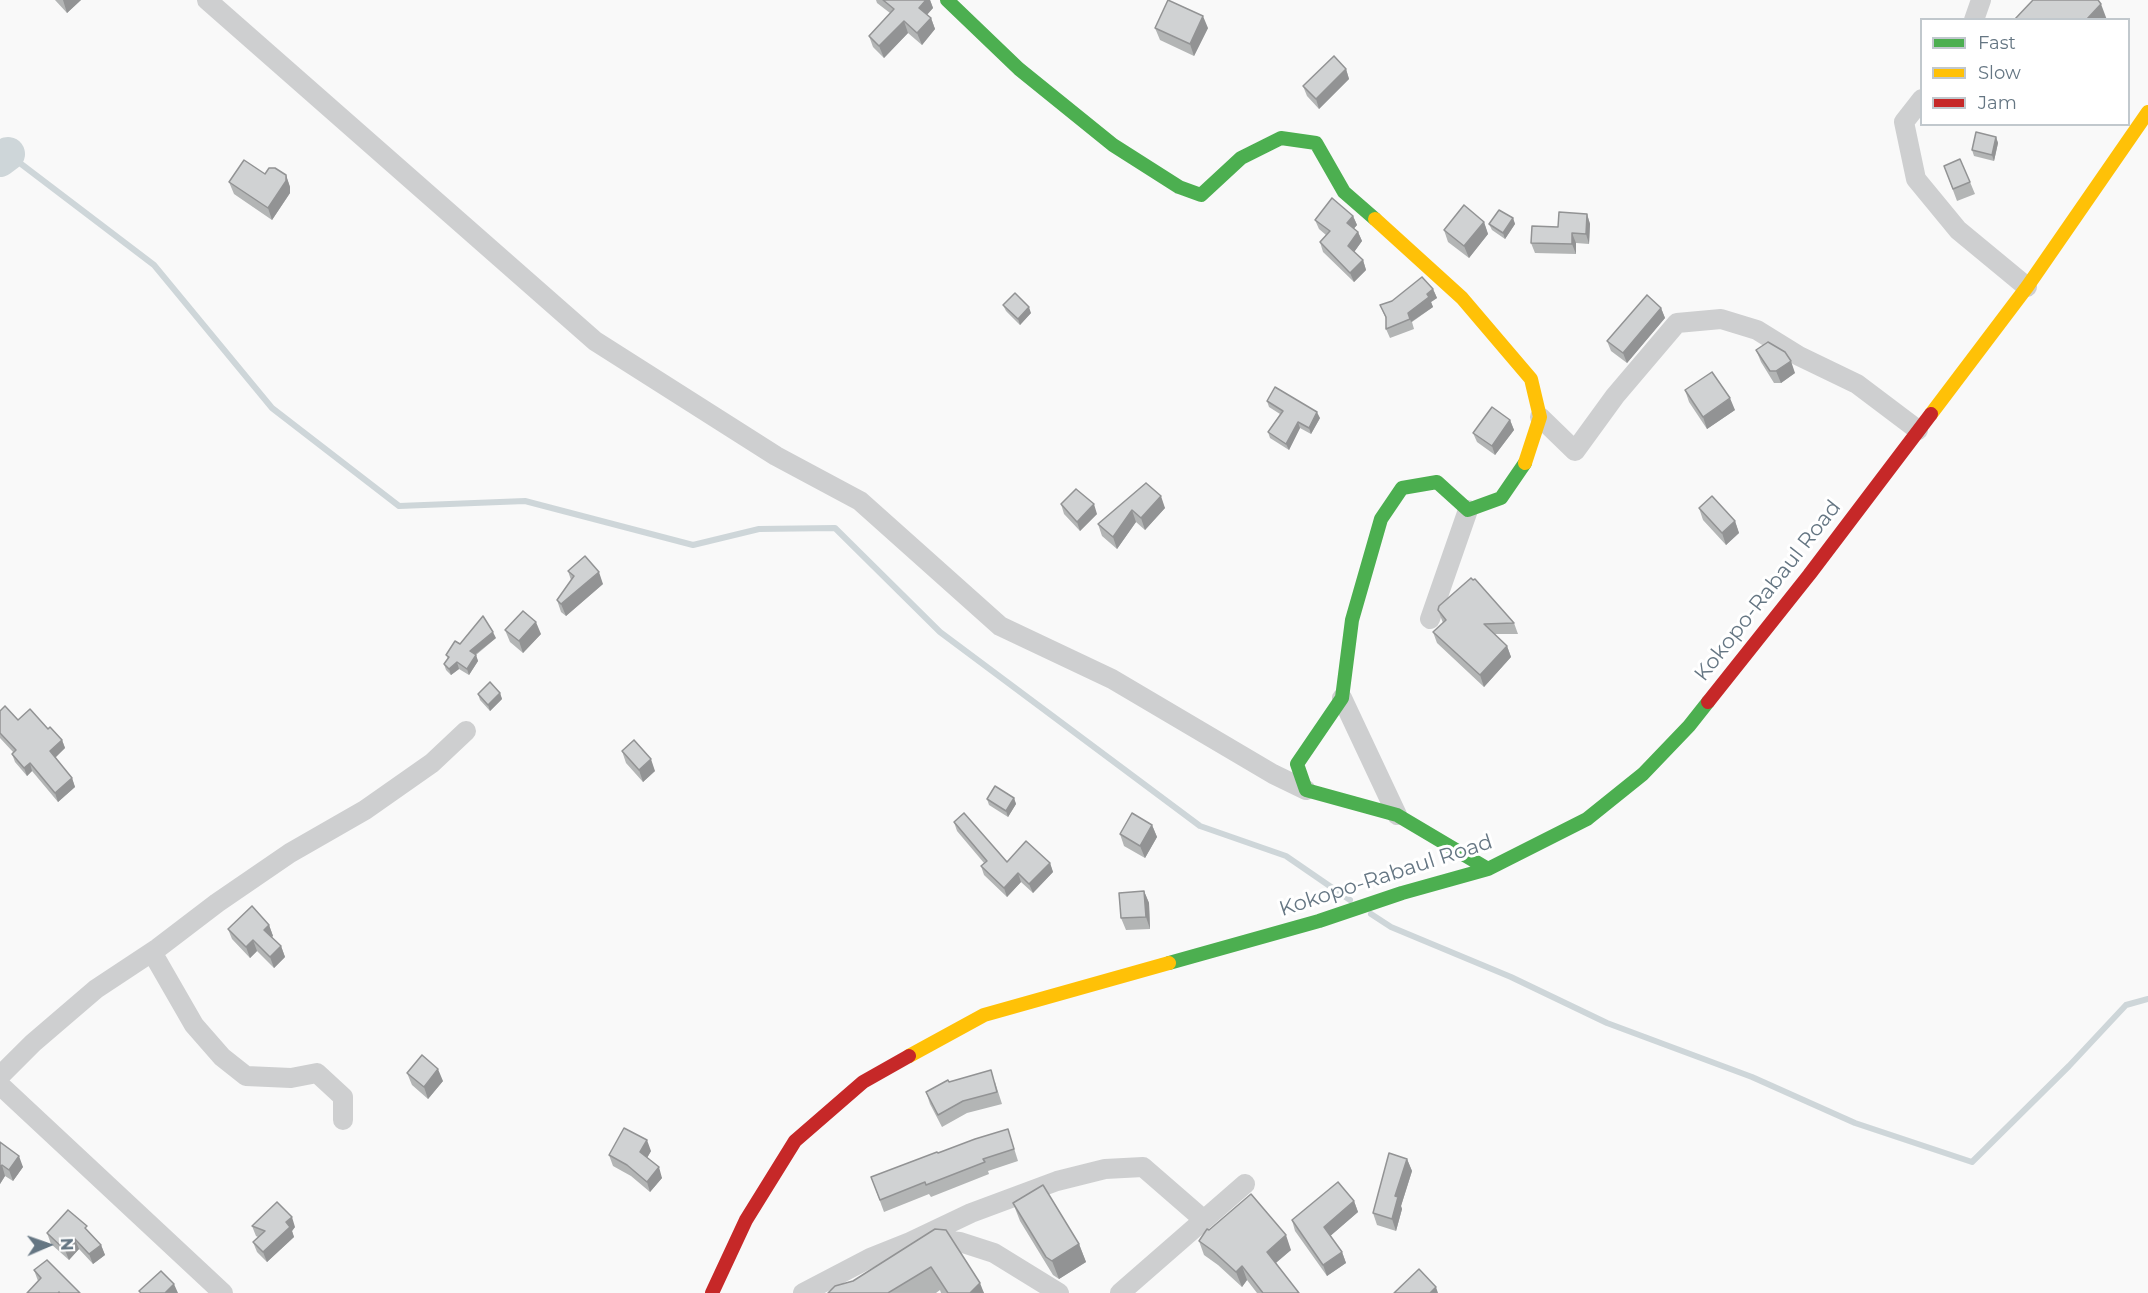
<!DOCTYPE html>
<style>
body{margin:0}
#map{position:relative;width:2148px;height:1293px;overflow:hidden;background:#f9f9f9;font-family:Montserrat,sans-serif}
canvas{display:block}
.legend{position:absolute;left:1920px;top:18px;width:210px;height:108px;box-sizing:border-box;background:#fff;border:2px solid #c1c8cd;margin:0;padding:8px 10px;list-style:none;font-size:18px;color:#657683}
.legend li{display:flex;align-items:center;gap:12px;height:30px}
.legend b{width:30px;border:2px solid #c1c8cd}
.north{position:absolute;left:18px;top:1215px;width:60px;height:60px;-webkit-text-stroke:4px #fff;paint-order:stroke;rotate:88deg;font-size:16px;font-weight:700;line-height:24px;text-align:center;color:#657683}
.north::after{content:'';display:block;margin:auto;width:21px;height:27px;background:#657683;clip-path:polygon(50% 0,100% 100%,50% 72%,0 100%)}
</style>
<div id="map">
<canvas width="2148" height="1293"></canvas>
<ul class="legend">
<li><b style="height:8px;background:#4caf50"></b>Fast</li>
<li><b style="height:8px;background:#ffc107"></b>Slow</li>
<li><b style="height:8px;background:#c62828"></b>Jam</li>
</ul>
<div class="north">N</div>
</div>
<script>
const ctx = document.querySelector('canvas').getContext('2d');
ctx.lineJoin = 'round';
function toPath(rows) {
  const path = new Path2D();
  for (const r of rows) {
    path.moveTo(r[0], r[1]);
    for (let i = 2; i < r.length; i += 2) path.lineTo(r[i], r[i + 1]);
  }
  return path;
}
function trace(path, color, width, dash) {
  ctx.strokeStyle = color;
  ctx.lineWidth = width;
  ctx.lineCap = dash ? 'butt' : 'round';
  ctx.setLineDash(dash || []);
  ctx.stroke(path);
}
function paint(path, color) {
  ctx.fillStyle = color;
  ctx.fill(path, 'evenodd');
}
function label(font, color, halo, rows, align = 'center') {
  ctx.font = font + ' Montserrat,sans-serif';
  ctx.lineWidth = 6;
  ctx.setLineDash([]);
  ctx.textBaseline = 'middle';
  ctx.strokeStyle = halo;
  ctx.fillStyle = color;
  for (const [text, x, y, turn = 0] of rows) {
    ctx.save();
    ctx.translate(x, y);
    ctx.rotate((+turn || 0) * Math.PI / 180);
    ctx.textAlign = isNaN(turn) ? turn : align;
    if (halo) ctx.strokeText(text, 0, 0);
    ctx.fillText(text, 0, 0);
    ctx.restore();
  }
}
trace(toPath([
 [0,151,8,154,154,265,272,408,399,506,525,501,693,545,759,529,835,528,940,632,1200,826,1286,856,1350,900],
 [1371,914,1391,927,1511,977,1607,1023,1752,1077,1855,1123,1972,1162,2069,1066,2126,1005,2148,999]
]), '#ced6d9', 6);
trace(toPath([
 [0,160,8,154]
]), '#ced6d9', 34);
trace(toPath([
 [207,0,595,341,776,456,860,501,1000,626,1112,679,1273,774,1306,790],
 [1974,20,1981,0],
 [1922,99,1904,122,1916,179,1958,230,2027,287],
 [1540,417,1575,451,1615,396,1677,323,1721,319,1757,330,1799,356,1857,384,1918,430],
 [1430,619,1468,510],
 [1342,698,1397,815],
 [152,952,194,1025,222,1057,246,1076,291,1078,317,1073,343,1097,343,1120],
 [0,1076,33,1043,96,989,158,948,217,903,290,853,365,810,432,763,466,731],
 [0,1085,223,1293],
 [928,1239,960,1242,994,1253,1059,1293],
 [803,1293,870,1258,910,1242,971,1213,1057,1181,1105,1169,1143,1167,1204,1220],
 [1120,1293,1245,1184]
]), '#cecfd0', 20);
trace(toPath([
 [947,0,1019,69,1113,145,1179,187,1201,195,1241,158,1281,138,1316,143,1344,192,1375,219],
 [1488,869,1397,815,1306,790,1297,764,1342,698,1352,620,1381,519,1402,488,1437,482,1468,510,1501,498,1525,463],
 [1169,963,1319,921,1402,893,1488,869,1587,819,1643,774,1689,726,1708,702]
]), '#4caf50', 14);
trace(toPath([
 [1375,219,1462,298,1531,379,1540,417,1525,463],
 [1931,414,2027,287,2148,112],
 [909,1056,984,1015,1169,963]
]), '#ffc107', 14);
trace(toPath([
 [1708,702,1809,575,1931,414],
 [712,1293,746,1220,795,1141,863,1082,909,1056]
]), '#c62828', 14);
paint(toPath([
 [55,0,81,0,67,13],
 [876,0,930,0,933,8,927,15,931,18,935,29,922,45,908,33,884,58,873,47,869,36,890,13,877,3],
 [1155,28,1208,28,1194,56,1160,40],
 [1346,69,1349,79,1319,109,1307,96,1303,86],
 [1996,137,1998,143,1994,161,1974,156,1972,150],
 [1944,166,1970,182,1975,194,1957,201],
 [265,174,286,175,290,187,290,193,272,220,234,194,229,182],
 [1587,214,1590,224,1589,244,1576,243,1576,254,1535,253,1531,243,1558,227],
 [1353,216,1357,225,1354,228,1358,232,1362,241,1354,252,1363,260,1366,270,1354,282,1323,252,1320,242,1326,235,1319,229,1315,220],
 [1513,218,1515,224,1505,239,1492,230,1489,224],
 [1484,222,1488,234,1469,258,1448,242,1444,230],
 [1433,289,1437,298,1431,302,1433,307,1412,322,1414,329,1390,338,1386,329,1386,319,1380,305],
 [1003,305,1031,313,1020,325,1006,311],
 [1661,308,1665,318,1627,363,1611,351,1607,341],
 [1756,350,1795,373,1781,383,1774,383,1761,362],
 [1685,390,1735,410,1707,429,1689,402],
 [1267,401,1320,418,1311,434,1300,428,1289,450,1270,438,1268,432,1280,414,1269,407],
 [1510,420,1514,430,1495,455,1477,442,1473,433],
 [1146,483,1165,508,1145,530,1136,522,1117,549,1102,536,1098,524],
 [1061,504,1097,514,1080,531,1064,514],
 [1699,508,1735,521,1739,533,1726,545,1703,520],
 [568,571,603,584,566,616,561,612,557,600,571,580],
 [1438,610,1514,623,1518,634,1495,634,1507,646,1511,657,1484,687,1437,643,1433,632,1443,623],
 [505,630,541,634,523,653,510,642],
 [496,638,476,655,478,661,469,675,459,669,451,675,446,670,444,664,448,659,446,655,460,644],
 [500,693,502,699,490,711,480,700,478,694],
 [0,711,18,720,48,729,62,740,65,748,55,757,72,778,75,787,58,802,32,771,27,776,15,762,12,754,13,752,0,738],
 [622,751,655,771,643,782,626,763],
 [1014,798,1016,804,1008,817,989,805,987,799],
 [954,822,1007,862,1050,863,1053,872,1033,893,1021,882,1007,897,984,875,981,866,984,863,957,831],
 [1152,825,1157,837,1145,858,1124,846,1120,834],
 [1144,891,1149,903,1150,929,1126,930,1121,918],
 [269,925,273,936,271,937,281,946,285,957,274,968,257,951,250,958,232,939,228,929],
 [407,1073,443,1081,428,1099,412,1085],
 [949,1082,995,1082,1002,1104,967,1113,942,1127,930,1104,926,1092],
 [1008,1129,1018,1161,988,1171,989,1174,931,1197,929,1194,884,1212,871,1177],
 [0,1142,23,1167,13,1181,5,1176,0,1184],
 [651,1151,647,1158,662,1178,650,1192,631,1176,613,1166,609,1155],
 [1407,1159,1412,1171,1401,1206,1402,1209,1396,1231,1377,1225,1373,1213],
 [1354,1201,1358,1212,1330,1236,1342,1252,1346,1263,1327,1276,1295,1231,1292,1220],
 [1013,1203,1079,1244,1086,1262,1059,1279,1053,1275,1020,1221],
 [252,1226,295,1227,292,1231,294,1237,267,1262,257,1252,253,1242,258,1237,256,1236],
 [935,1229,984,1293,941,1293,940,1290,936,1293,828,1293,853,1281],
 [88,1231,101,1245,105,1255,93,1264,79,1249,69,1260,51,1244,47,1233],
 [1199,1241,1291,1250,1276,1263,1299,1293,1257,1293,1247,1280,1242,1287,1218,1265,1204,1255],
 [34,1270,80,1293,27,1293,38,1281]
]), '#b3b5b5');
paint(toPath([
 [63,0,81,0,67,13],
 [926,0,930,0,933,8,923,19,919,8],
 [2101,4,2107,20,2086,20],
 [1203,16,1208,28,1194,56,1190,44],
 [931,18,935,29,922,45,917,33],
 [904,21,908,33,884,58,879,46],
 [1346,69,1349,79,1319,109,1316,99],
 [1996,137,1998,143,1994,161,1992,155],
 [286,175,290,187,290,193,272,220,268,208],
 [1587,214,1590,224,1589,244,1586,234],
 [1353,216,1357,225,1351,232,1347,223],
 [1513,218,1515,224,1505,239,1503,233],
 [1484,222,1488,234,1469,258,1464,246],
 [1358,232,1362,241,1352,255,1348,246],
 [1572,233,1576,243,1576,254,1572,244],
 [1363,260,1366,270,1354,282,1350,273],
 [1433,289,1437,298,1431,302,1433,307,1411,322,1408,313,1427,294],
 [1029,307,1031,313,1020,325,1018,319],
 [1661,308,1665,318,1627,363,1623,353],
 [1791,361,1795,373,1781,383,1776,371],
 [1730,398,1735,410,1707,429,1703,417],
 [1317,412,1320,418,1311,434,1309,428],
 [1510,420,1514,430,1495,455,1492,446],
 [1298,422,1300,428,1289,450,1286,444],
 [1161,496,1165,508,1145,530,1141,518],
 [1094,504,1097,514,1080,531,1077,522],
 [1132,510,1136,522,1117,549,1113,537],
 [1735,521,1739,533,1726,545,1722,533],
 [599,572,603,584,566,616,561,604],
 [536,622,541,634,523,653,519,641],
 [493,632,496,638,472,657,470,651],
 [1507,646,1511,657,1484,687,1480,675],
 [476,655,478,661,469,675,467,669],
 [457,662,459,669,451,675,449,669],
 [500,693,502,699,490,711,488,705],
 [62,740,65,748,53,760,50,751],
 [651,759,655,771,643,782,639,770],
 [30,763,32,771,27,776,24,768],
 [72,778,75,787,58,802,55,793],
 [1014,798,1016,804,1008,817,1006,811],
 [1152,825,1157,837,1145,858,1140,846],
 [1050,863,1053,872,1033,893,1029,884],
 [1018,873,1021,882,1007,897,1004,888],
 [1144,891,1149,903,1150,929,1146,917],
 [269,925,273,936,268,941,264,930],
 [253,940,257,951,250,958,246,947],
 [281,946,285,957,274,968,270,957],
 [438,1069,443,1081,428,1099,424,1087],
 [647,1140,651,1151,644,1163,640,1152],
 [19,1156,23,1167,13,1181,9,1170],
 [1407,1159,1412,1171,1401,1206,1402,1209,1396,1231,1392,1219,1395,1196],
 [2,1165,5,1176,0,1184,0,1167],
 [659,1167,662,1178,650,1192,647,1182],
 [1354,1201,1358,1212,1328,1238,1324,1227],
 [292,1217,295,1227,292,1231,294,1237,267,1262,263,1252,286,1222],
 [1286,1235,1291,1250,1272,1266,1267,1252],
 [75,1239,79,1249,69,1260,65,1250],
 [1079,1244,1086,1262,1059,1279,1052,1261],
 [101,1245,105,1255,93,1264,89,1254],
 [1342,1252,1346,1263,1327,1276,1323,1265],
 [1242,1266,1247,1280,1242,1287,1236,1272],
 [980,1283,984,1293,970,1293],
 [174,1284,178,1293,165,1293],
 [1436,1287,1438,1293,1430,1293]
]), '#929394');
const building = toPath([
 [883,0,926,0,919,8,931,18,917,33,904,21,879,46,869,36,894,9,883,0],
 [1168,0,1203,16,1190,44,1155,28,1168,0],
 [2033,0,2098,0,2101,4,2086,20,2014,20,2033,0],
 [1334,56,1346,69,1316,99,1303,86,1334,56],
 [1976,132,1996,137,1992,155,1972,150,1976,132],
 [1960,159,1970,182,1953,189,1944,166,1960,159],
 [244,160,265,174,269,168,275,168,286,175,286,181,268,208,229,182,244,160],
 [1332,198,1353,216,1347,223,1358,232,1348,246,1363,260,1350,273,1320,242,1330,231,1315,220,1332,198],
 [1464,205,1484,222,1464,246,1444,230,1464,205],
 [1499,210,1513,218,1503,233,1489,224,1499,210],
 [1559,212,1587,214,1586,234,1572,233,1572,244,1531,243,1532,226,1558,227,1559,212],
 [1422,277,1433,289,1427,294,1429,297,1408,313,1410,319,1386,329,1386,317,1380,305,1392,301,1422,277],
 [1015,293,1029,307,1018,319,1003,305,1015,293],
 [1647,295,1661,308,1623,353,1607,341,1647,295],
 [1768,342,1785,352,1791,361,1776,371,1770,371,1756,350,1768,342],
 [1712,372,1730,398,1703,417,1685,390,1712,372],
 [1275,387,1317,412,1309,428,1298,422,1286,444,1268,432,1283,411,1267,401,1275,387],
 [1492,407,1510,420,1492,446,1473,433,1492,407],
 [1146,483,1161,496,1141,518,1132,510,1113,537,1098,524,1146,483],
 [1076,489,1094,504,1077,522,1061,504,1076,489],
 [1712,496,1735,521,1722,533,1699,508,1712,496],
 [585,556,599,572,561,604,557,600,574,576,568,571,585,556],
 [1471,578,1473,580,1475,579,1514,623,1484,624,1507,646,1480,675,1433,632,1446,620,1438,610,1439,606,1471,578],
 [523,611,536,622,519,641,505,630,523,611],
 [483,616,493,632,470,651,476,655,467,669,457,662,449,669,444,664,449,657,446,655,455,641,460,644,483,616],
 [490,682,500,693,488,705,478,694,490,682],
 [5,706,18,720,30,709,48,729,50,727,62,740,50,751,72,778,55,793,30,763,24,768,12,754,16,750,0,733,0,711,5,706],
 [634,740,651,759,639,770,622,751,634,740],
 [995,786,1014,798,1006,811,987,799,995,786],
 [964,813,1007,862,1026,841,1050,863,1029,884,1018,873,1004,888,981,866,987,861,954,822,964,813],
 [1132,813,1152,825,1140,846,1120,834,1132,813],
 [1144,891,1146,917,1121,918,1119,893,1144,891],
 [252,906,269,925,264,930,281,946,270,957,253,940,246,947,228,929,252,906],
 [422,1055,438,1069,424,1087,407,1073,422,1055],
 [991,1070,997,1092,963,1101,938,1115,926,1092,948,1080,949,1082,991,1070],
 [624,1128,647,1140,640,1152,659,1167,647,1182,627,1165,609,1155,624,1128],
 [1008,1129,1014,1149,983,1159,985,1162,926,1185,925,1182,880,1200,871,1177,937,1152,938,1153,975,1139,1008,1129],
 [0,1142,19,1156,9,1170,2,1165,0,1167,0,1142],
 [1389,1153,1407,1159,1395,1196,1398,1197,1392,1219,1373,1213,1389,1153],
 [1338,1182,1354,1201,1324,1227,1342,1252,1323,1265,1292,1220,1338,1182],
 [1043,1185,1079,1244,1052,1261,1046,1257,1013,1203,1043,1185],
 [1251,1194,1286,1235,1267,1252,1299,1293,1263,1293,1242,1266,1236,1272,1213,1251,1199,1241,1207,1229,1209,1230,1251,1194],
 [277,1202,292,1217,286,1222,290,1227,263,1252,253,1242,265,1231,252,1226,277,1202],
 [68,1210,87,1226,85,1228,101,1245,89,1254,75,1239,65,1250,47,1233,68,1210],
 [935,1229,946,1230,980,1283,970,1293,948,1293,931,1267,888,1293,828,1293,835,1286,853,1281,935,1229],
 [47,1260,80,1293,60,1293,59,1292,58,1293,27,1293,41,1278,34,1270,47,1260],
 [1419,1269,1436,1287,1430,1293,1394,1293,1419,1269],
 [161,1271,174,1284,165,1293,141,1293,139,1291,161,1271]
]);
paint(building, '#d0d2d3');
trace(building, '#929394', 1.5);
label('21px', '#657683', '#fff', [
 ["Kokopo-Rabaul Road",1768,591,-52],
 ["Kokopo-Rabaul Road",1386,876,-18]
]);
</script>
